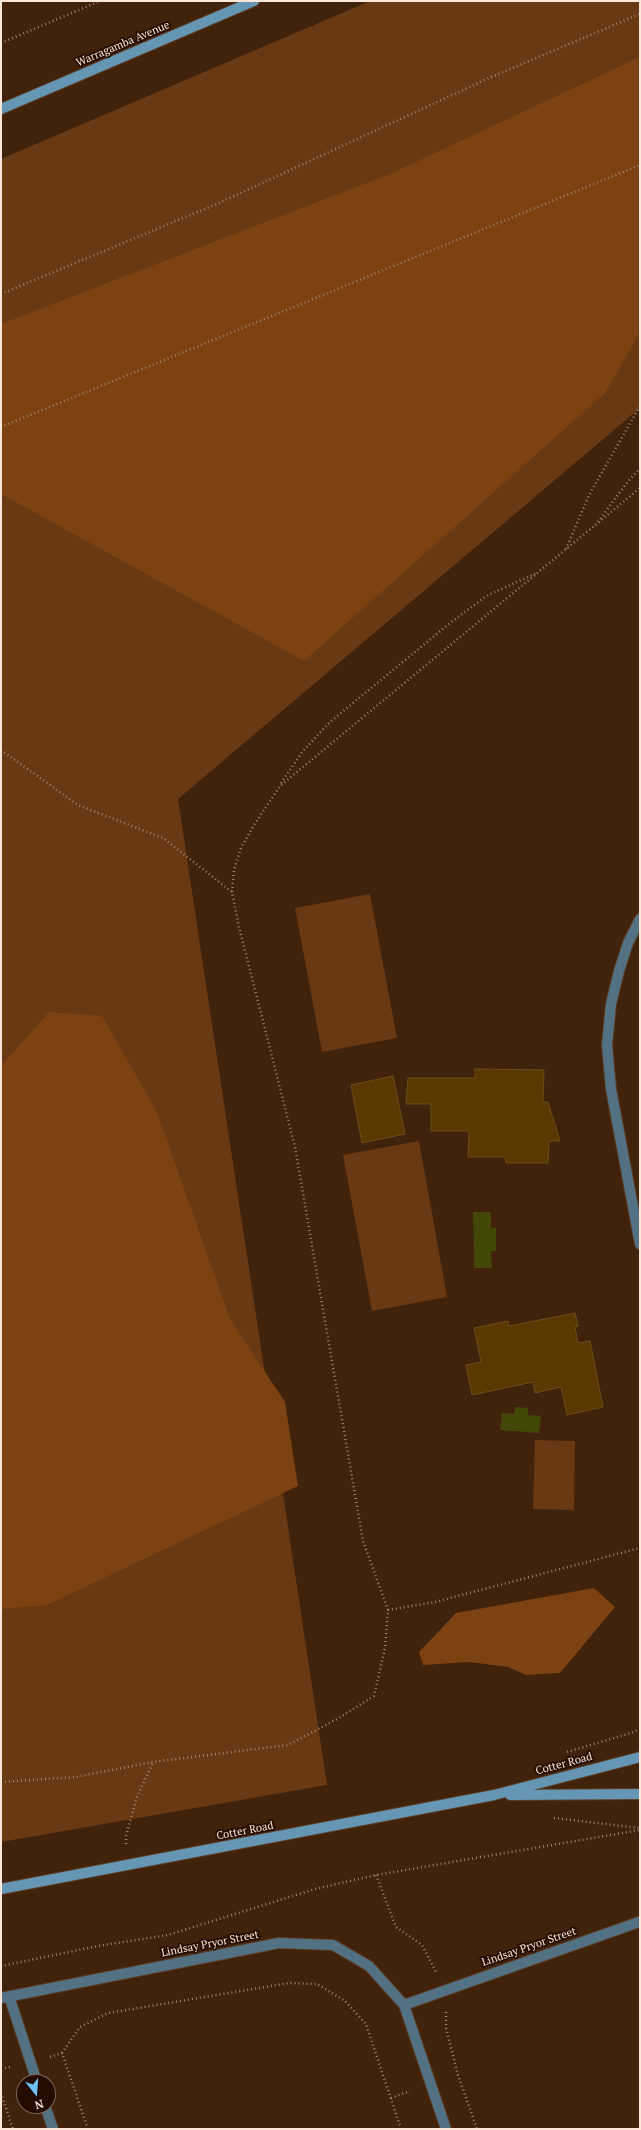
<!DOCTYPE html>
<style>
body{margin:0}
#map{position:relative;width:641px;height:2130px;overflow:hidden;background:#41220b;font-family:"PT Serif",serif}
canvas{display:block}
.frame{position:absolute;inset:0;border:2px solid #fce7da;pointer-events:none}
.north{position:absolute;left:16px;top:2074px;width:40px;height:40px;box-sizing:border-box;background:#240c00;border:1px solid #7a6457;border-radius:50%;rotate:163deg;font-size:11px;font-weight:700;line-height:16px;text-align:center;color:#fce7da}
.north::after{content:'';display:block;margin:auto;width:14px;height:18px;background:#6bc3f2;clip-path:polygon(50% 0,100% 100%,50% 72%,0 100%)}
</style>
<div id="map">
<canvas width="641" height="2130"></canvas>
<div class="frame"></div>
<div class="north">N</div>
</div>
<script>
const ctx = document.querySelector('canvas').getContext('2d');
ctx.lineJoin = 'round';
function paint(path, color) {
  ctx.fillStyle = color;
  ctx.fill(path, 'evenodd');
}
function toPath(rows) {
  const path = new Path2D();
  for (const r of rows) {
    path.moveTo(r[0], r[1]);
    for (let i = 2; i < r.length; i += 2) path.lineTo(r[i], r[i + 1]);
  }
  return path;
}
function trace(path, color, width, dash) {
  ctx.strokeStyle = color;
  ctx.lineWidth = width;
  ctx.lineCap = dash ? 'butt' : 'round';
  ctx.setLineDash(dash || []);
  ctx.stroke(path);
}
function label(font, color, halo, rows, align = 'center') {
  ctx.font = font + ' "PT Serif",serif';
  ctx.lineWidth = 3.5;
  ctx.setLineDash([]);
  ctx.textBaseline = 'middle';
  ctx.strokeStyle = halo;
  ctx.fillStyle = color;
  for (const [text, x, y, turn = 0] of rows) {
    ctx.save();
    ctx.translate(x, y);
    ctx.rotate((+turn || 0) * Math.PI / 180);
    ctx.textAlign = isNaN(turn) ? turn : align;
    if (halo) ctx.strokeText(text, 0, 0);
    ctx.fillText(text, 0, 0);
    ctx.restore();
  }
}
paint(toPath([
 [370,1,640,1,640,408,178,799,327,1785,1,1842,1,159],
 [370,894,397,1038,322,1052,295,908],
 [419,1141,447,1297,372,1311,343,1155],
 [535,1440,575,1441,574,1510,533,1509]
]), '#693914');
paint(toPath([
 [640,57,640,332,605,393,304,661,1,494,1,324,390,174],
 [49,1012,102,1016,157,1112,230,1319,285,1402,298,1486,47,1605,1,1609,1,1066],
 [594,1588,615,1607,560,1673,526,1675,508,1667,469,1662,423,1665,419,1652,456,1613]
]), '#7d4212');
paint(toPath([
 [491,1212,491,1228,496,1228,496,1251,491,1251,492,1268,474,1268,473,1212],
 [515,1407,528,1408,528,1415,541,1416,539,1433,500,1430,502,1413,514,1414]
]), '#434809');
const building = toPath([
 [475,1069,544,1070,543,1102,548,1102,560,1141,549,1141,548,1163,506,1163,505,1157,468,1157,469,1131,431,1131,431,1104,406,1104,408,1078,475,1078,475,1069],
 [393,1076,405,1134,362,1143,351,1085,393,1076],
 [575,1313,578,1326,575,1327,578,1343,590,1341,603,1407,567,1415,561,1387,535,1393,533,1382,472,1395,466,1365,481,1362,474,1328,508,1321,509,1326,575,1313]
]);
paint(building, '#593901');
trace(building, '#6e4d1b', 1);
const minor = toPath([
 [640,919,628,943,619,971,611,1004,607,1045,611,1089,640,1244],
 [9,1996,37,2082],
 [1,1998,279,1943,333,1945,369,1966,404,2005,446,2129],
 [404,2005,639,1922],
 [45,2106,53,2129]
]);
const secondary = toPath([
 [1,109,254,1],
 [510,1795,640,1794],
 [1,1889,494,1795,640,1757]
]);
trace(minor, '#5b3e28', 12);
trace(secondary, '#5b3e28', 12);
trace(toPath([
 [1,43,100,1],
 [1,294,219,203,489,78,640,14],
 [1,427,640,165],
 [598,522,625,485,640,468],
 [566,549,589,495,640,406],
 [1,750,78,805,163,838,232,892],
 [281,783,303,751,330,722,450,623,488,595,537,573],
 [388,1610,363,1541,295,1147,239,927,232,892,234,870,241,848,254,825,280,786,640,488],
 [567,1752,631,1733,640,1729],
 [1,1782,76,1777,153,1762,288,1745,337,1719,374,1696,385,1648,388,1610,435,1602,640,1548],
 [554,1818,640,1828],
 [126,1844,126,1836,137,1797,153,1762],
 [376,1875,396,1927,422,1945,436,1972],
 [1,1966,98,1946,168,1935,315,1889,376,1875,640,1830],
 [446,2012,446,2028,458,2075,477,2129],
 [62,2053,80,2027,108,2013,289,1983,317,1984,345,2001,366,2024,401,2129],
 [50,2057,62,2053,88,2129],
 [1,2069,10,2067],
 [1,2093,13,2129],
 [391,2098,410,2091]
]), '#9c8270', 2.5, [1, 3]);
trace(minor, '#527182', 10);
trace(secondary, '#6597b4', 10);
label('11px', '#fce7da', '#240c00', [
 ["Warragamba Avenue",123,44,-23],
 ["Cotter Road",564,1764,-15],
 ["Cotter Road",245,1831,-11],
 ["Lindsay Pryor Street",210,1944,-11],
 ["Lindsay Pryor Street",529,1947,-19]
]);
</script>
